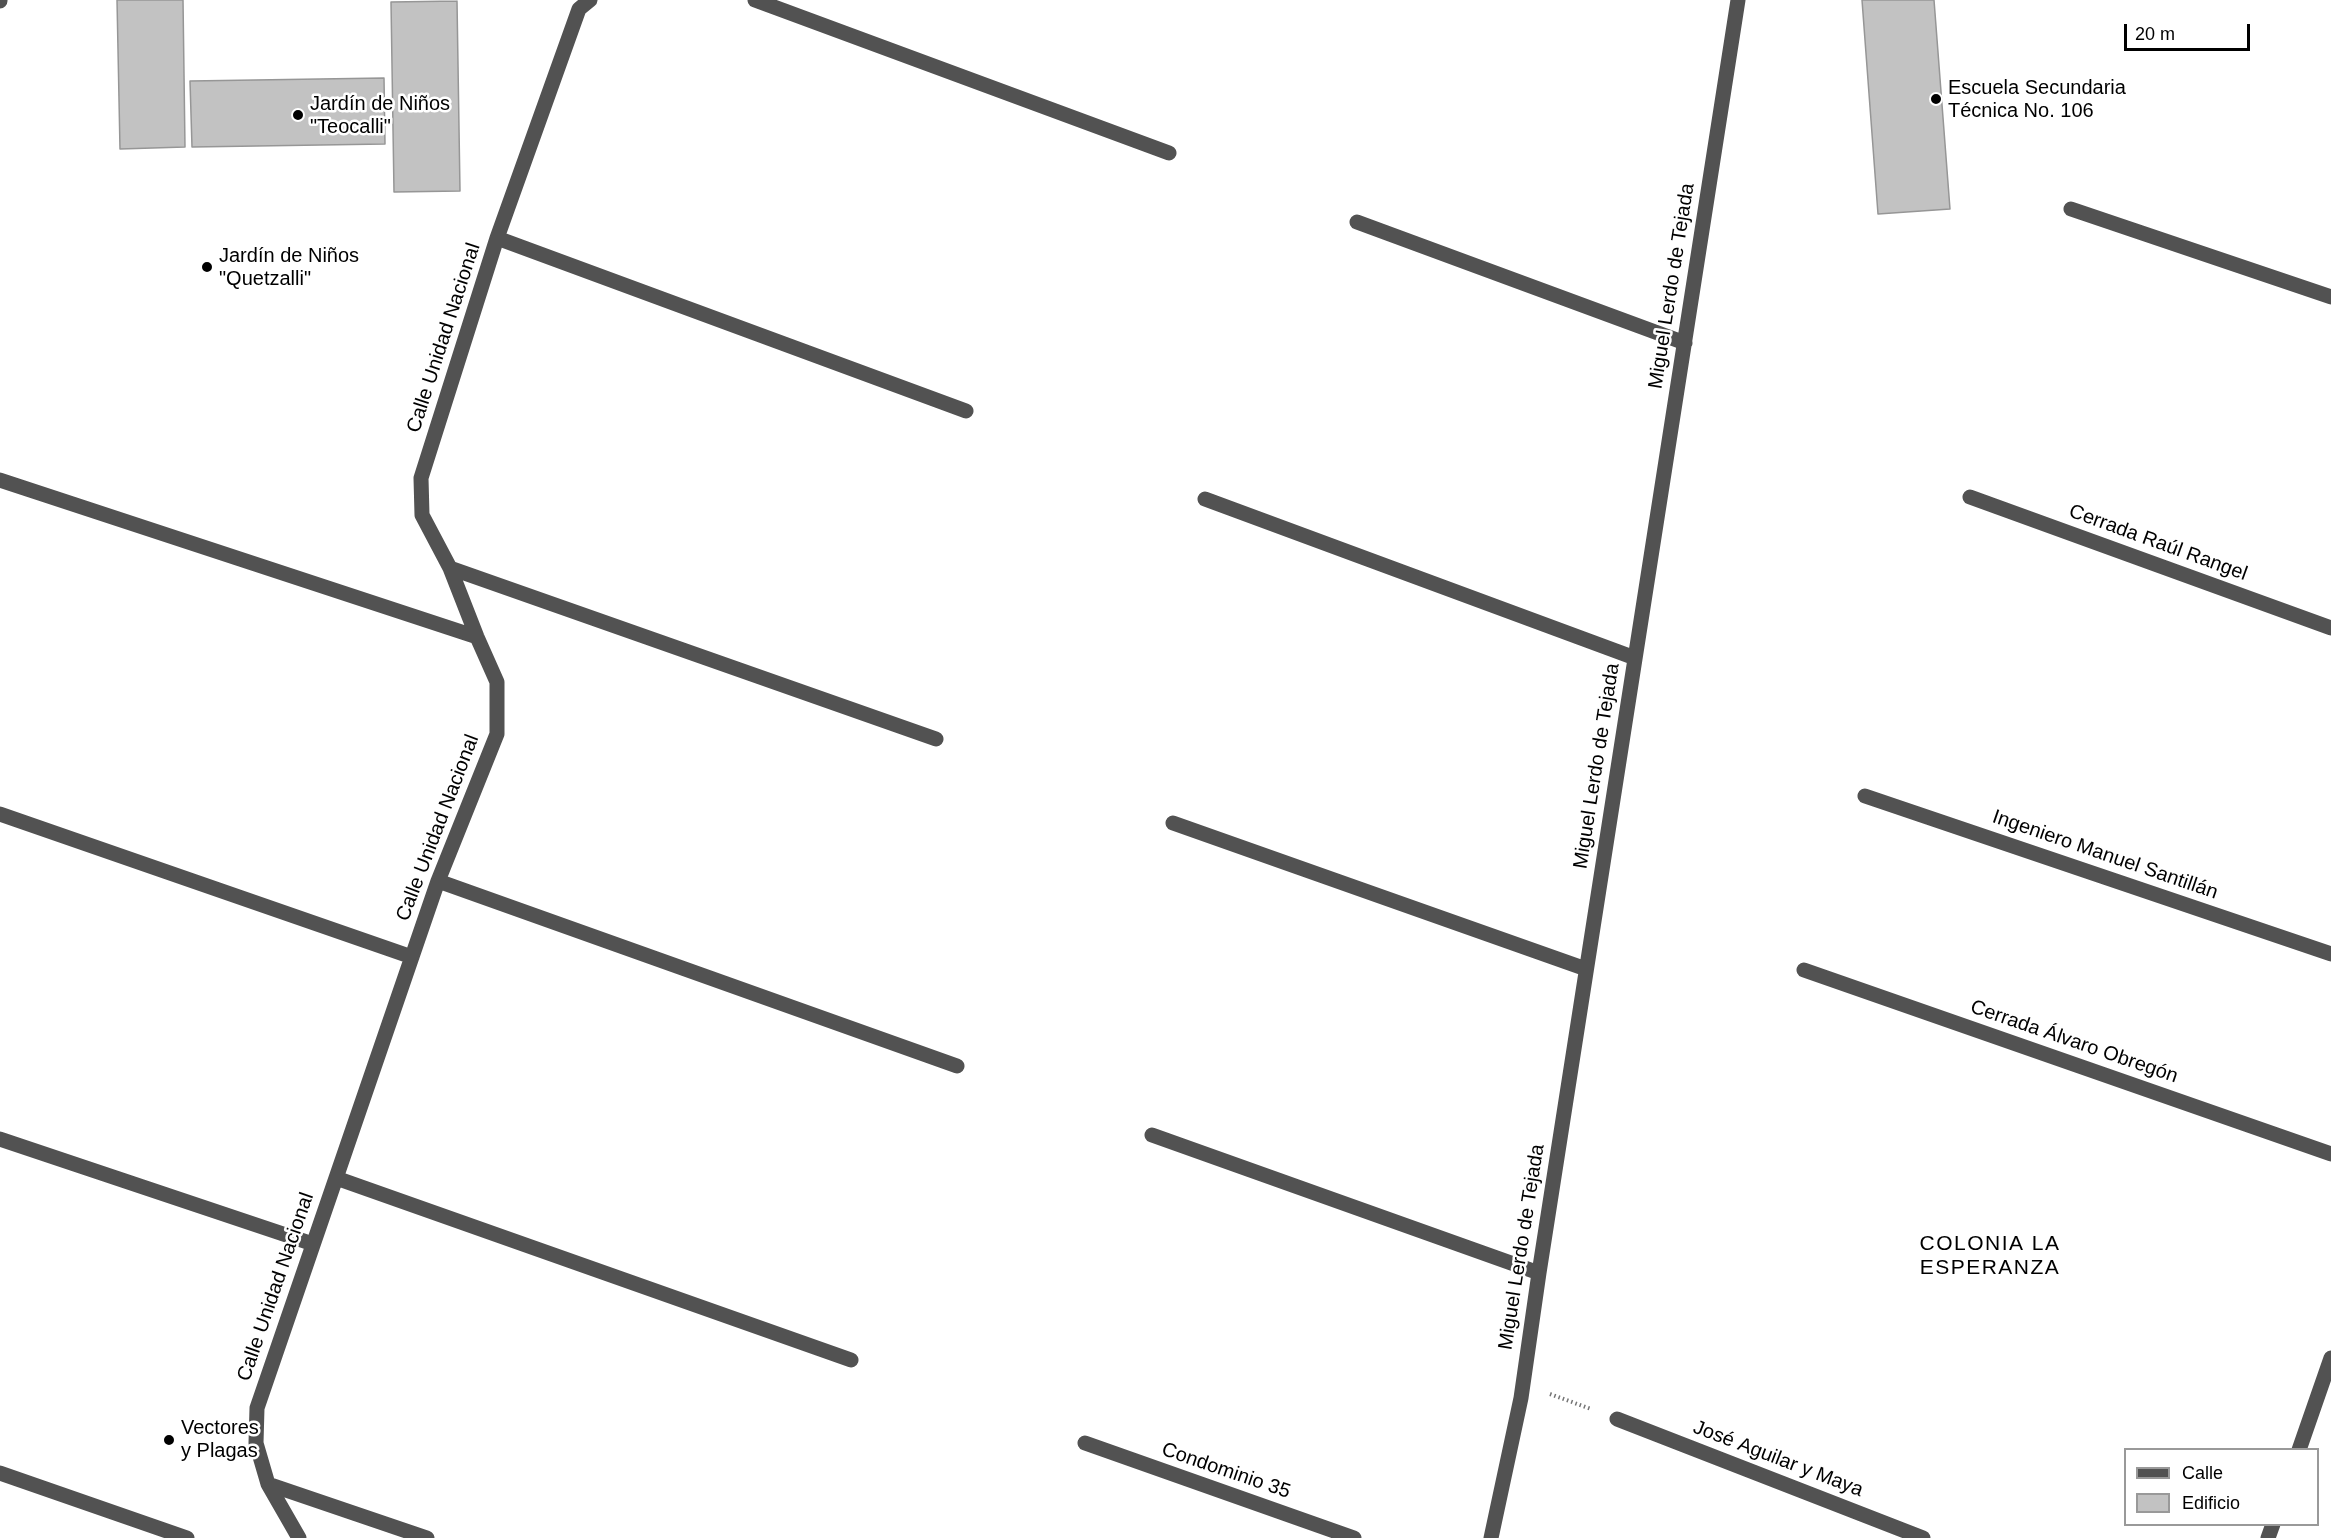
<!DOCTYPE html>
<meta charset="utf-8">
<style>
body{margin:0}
#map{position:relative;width:2331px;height:1538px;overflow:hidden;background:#fff;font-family:Helvetica,sans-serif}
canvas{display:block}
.legend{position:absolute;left:2124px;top:1448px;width:195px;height:78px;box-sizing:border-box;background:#fff;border:2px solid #999;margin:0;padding:8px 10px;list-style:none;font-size:18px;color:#000}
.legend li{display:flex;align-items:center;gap:12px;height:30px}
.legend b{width:30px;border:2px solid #999}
.scale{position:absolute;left:2124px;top:24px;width:126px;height:27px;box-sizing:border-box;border:3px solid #000;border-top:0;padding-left:8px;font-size:18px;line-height:21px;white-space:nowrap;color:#000;-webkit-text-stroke:4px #fff;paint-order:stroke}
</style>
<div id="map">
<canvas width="2331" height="1538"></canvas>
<ul class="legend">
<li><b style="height:8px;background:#525252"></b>Calle</li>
<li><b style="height:16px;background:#c2c2c2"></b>Edificio</li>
</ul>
<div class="scale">20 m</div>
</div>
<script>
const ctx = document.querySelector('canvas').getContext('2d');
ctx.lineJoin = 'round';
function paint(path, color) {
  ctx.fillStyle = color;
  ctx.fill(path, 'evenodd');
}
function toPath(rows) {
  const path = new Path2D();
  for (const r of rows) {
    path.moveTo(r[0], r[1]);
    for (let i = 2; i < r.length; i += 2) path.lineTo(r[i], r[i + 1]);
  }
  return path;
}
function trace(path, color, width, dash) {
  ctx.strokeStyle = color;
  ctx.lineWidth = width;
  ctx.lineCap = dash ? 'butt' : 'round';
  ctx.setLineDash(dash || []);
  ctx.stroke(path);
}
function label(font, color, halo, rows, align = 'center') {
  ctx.font = font + ' Helvetica,sans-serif';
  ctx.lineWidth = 5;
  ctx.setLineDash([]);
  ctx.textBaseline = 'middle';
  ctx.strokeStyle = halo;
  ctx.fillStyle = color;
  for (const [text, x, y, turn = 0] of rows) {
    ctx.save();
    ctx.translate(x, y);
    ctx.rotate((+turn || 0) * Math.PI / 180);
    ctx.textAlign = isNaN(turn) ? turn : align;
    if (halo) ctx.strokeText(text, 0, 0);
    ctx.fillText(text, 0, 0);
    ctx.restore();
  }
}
const building = toPath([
 [117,0,183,0,185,147,120,149,117,0],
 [1862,0,1934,0,1950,209,1878,214,1862,0],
 [457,1,460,191,394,192,391,2,457,1],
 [384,78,385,144,192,147,190,81,384,78]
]);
paint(building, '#c2c2c2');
trace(building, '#969696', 1.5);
trace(toPath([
 [1550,1394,1591,1409]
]), '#747474', 4, [1.5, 3]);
trace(toPath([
 [755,0,1169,153],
 [0,1,0,0],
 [2071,209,2331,297],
 [1357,222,1685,343],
 [497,238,966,411],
 [0,480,477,637],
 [1970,497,2331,628],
 [1205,499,1635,658],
 [450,568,936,739],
 [1865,796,2331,954],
 [0,814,412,957],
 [1173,823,1586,969],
 [438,881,957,1066],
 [1804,970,2331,1154],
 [1152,1135,1539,1273],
 [0,1139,313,1244],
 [336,1178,851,1360],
 [1617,1419,1923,1538],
 [1085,1443,1354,1538],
 [2299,1450,2331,1358],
 [0,1473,187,1538],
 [268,1484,427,1538],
 [299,1538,268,1484,256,1443,257,1408,438,881,497,734,497,682,477,637,450,568,422,515,421,478,497,238,579,9,590,0],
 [1491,1538,1521,1398,1539,1273,1738,0],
 [2268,1538,2273,1524]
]), '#525252', 15);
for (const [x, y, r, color] of [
 [1936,99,6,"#000"],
 [298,115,6,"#000"],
 [207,267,6,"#000"],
 [169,1440,6,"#000"]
]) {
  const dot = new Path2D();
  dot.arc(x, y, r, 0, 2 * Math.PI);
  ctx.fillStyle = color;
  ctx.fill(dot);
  trace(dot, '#fff', 2);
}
label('20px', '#000', '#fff', [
 ["Escuela Secundaria",1948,88],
 ["Técnica No. 106",1948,111],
 ["Jardín de Niños",310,104],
 ["\"Teocalli\"",310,127],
 ["Jardín de Niños",219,256],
 ["\"Quetzalli\"",219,279],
 ["Vectores",181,1428],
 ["y Plagas",181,1451]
], 'left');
label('20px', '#000', '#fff', [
 ["Miguel Lerdo de Tejada",1672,286,-81],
 ["Calle Unidad Nacional",444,338,-72],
 ["Cerrada Raúl Rangel",2158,543,20],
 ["Miguel Lerdo de Tejada",1597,766,-81],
 ["Calle Unidad Nacional",438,828,-69],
 ["Ingeniero Manuel Santillán",2105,855,19],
 ["Cerrada Álvaro Obregón",2074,1042,19],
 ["Miguel Lerdo de Tejada",1522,1247,-81],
 ["Calle Unidad Nacional",276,1287,-71],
 ["José Aguilar y Maya",1778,1459,21],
 ["Condominio 35",1226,1471,19]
]);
ctx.letterSpacing = '1.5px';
label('21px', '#000', '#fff', [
 ["COLONIA LA",1990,1244],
 ["ESPERANZA",1990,1268]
]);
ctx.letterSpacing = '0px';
</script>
